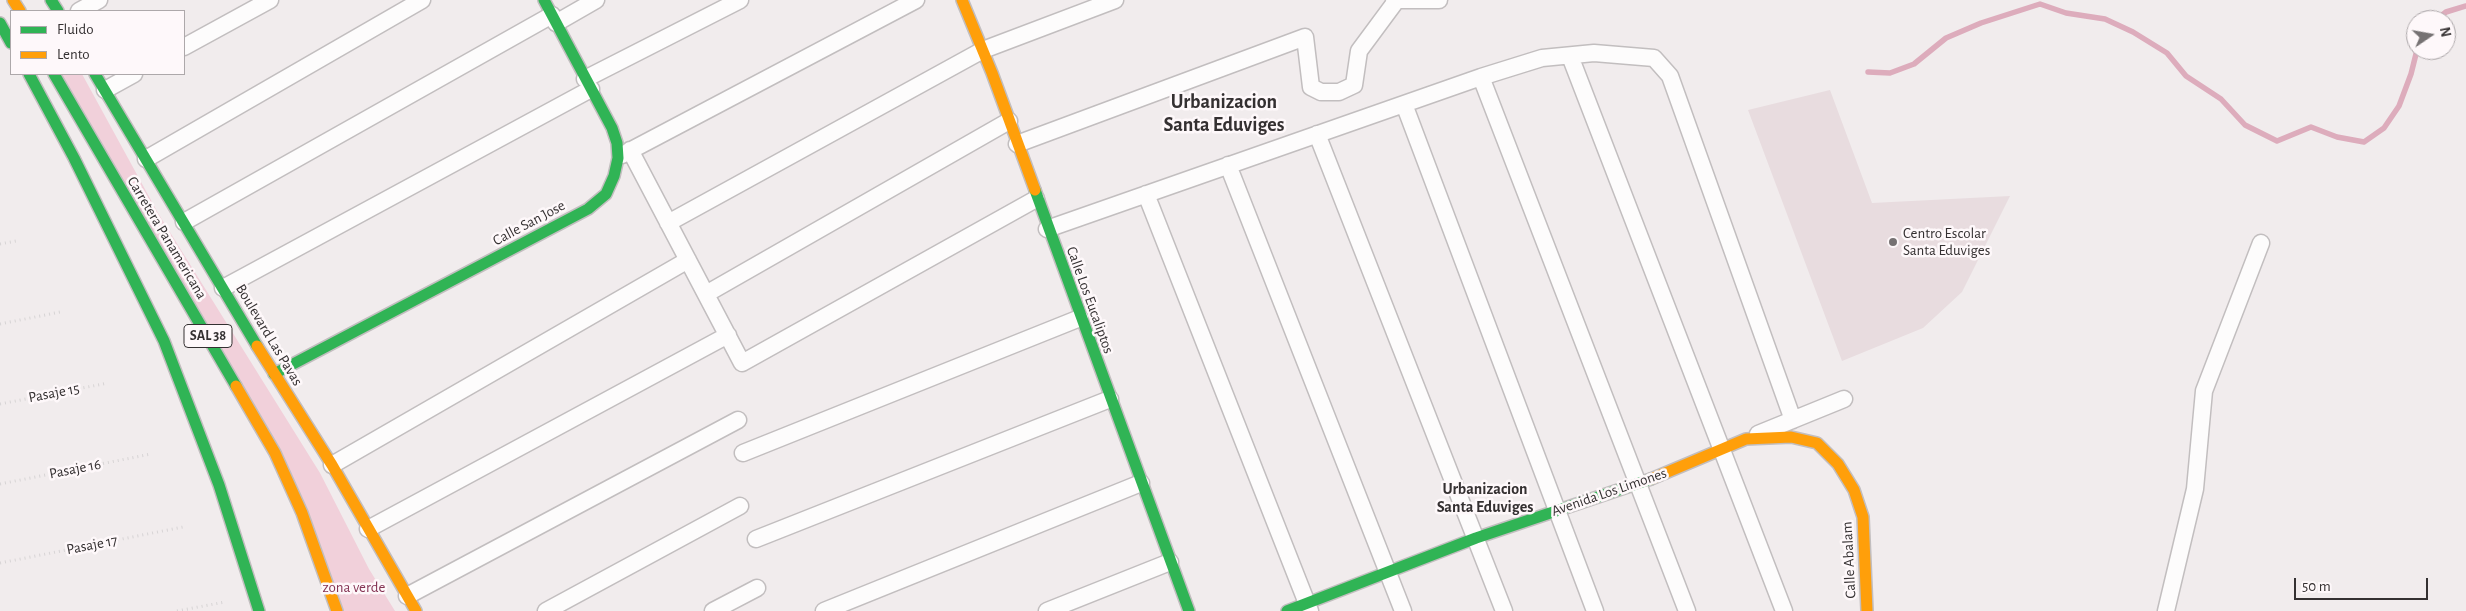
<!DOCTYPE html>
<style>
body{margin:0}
#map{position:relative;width:2466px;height:611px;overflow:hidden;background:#f1eced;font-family:"Alegreya Sans",sans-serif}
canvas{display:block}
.legend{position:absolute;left:10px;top:10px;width:175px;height:65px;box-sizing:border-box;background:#fef8fa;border:1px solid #ada8aa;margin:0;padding:6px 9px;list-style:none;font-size:15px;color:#343031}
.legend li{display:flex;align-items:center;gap:10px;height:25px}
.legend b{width:25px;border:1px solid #ada8aa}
.north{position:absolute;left:2406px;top:10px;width:50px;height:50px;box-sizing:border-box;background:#fef8fa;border:1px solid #ada8aa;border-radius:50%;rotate:78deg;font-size:14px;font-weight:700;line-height:20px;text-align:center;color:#343031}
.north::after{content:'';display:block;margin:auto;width:18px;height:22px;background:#767273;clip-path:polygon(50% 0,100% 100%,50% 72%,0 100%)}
.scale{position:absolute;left:2294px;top:578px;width:134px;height:22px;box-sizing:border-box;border:2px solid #343031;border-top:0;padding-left:6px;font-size:15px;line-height:18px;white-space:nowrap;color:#343031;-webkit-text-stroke:4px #fef8fa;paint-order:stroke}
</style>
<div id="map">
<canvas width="2466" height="611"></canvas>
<ul class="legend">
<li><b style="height:6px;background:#30b455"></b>Fluido</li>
<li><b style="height:6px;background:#ff9f0a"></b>Lento</li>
</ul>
<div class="north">N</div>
<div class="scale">50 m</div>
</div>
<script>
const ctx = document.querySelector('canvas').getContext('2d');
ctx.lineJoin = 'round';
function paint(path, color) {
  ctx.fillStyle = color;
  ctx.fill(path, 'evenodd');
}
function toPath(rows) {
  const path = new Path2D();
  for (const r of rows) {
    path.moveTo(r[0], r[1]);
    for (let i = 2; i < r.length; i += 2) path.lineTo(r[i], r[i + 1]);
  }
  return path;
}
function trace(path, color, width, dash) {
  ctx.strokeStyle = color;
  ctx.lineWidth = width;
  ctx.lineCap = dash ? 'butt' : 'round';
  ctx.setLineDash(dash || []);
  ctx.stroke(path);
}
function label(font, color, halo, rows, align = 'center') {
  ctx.font = font + ' "Alegreya Sans",sans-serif';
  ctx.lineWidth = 5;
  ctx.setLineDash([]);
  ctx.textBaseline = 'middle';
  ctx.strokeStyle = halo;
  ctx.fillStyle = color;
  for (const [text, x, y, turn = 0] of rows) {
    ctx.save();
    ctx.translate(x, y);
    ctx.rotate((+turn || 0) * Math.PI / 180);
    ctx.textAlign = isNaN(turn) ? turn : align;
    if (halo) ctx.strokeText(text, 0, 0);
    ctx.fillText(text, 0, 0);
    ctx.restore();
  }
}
paint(toPath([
 [1830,90,1872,203,2010,196,1962,292,1923,328,1842,361,1748,110]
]), '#e8dcdf');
paint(toPath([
 [54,74,82,74,158,213,320,473,369,569,395,611,337,611,302,513]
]), '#f1d0da');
trace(toPath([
 [2436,20,2446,12,2466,6],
 [1868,72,1890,73,1914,64,1946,38,1981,23,2040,4,2066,13,2105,19,2133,32,2167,53,2186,76,2221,99,2245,125,2277,141,2311,127,2337,137,2364,142,2384,128,2399,106,2411,74,2417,50]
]), '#ddacbc', 5.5);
const street = toPath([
 [1394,0,1439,0],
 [79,11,99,0],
 [556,23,596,0],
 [184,47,270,0],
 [1570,56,1784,611],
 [1481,77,1687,611],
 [585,79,740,0],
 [105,90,134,74],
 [1404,104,1595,611],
 [1317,134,1504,611],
 [1017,144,1305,37,1311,87,1321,92,1339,92,1354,85,1359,51,1396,1],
 [630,150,742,363,1036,199],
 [622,155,916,0],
 [146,159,422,0],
 [1228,165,1403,611],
 [1146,194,1310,611],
 [184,222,552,15],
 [668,223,983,50,1115,0],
 [1047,229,1481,77,1542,58,1594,53,1654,58,1670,76,1793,420],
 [223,288,591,89],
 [706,294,1009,121],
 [1758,434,1844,399],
 [743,453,1080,318],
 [332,465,688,260],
 [368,529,728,335],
 [756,539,1110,399],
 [407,596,738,420],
 [546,611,740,506],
 [713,611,757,588],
 [824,611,1141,483],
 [1047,611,1170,562],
 [2166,611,2195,489,2204,391,2261,243]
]);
const fast = toPath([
 [51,0,58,11],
 [0,23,11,43],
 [29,74,74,158,164,341,219,485,259,611],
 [54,74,236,386],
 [95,74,257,346],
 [1035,190,1189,611],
 [274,374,588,209,606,194,614,176,618,158,617,143,612,128,544,0],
 [1287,611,1476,538,1651,479]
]);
const slow = toPath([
 [13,0,20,11],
 [962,0,992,73,1035,190],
 [257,346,332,465,416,611],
 [236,386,275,453,302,513,337,611],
 [1651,479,1746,439,1791,437,1817,443,1838,464,1854,490,1863,517,1867,611]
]);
trace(street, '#c2bebf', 19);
trace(fast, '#c2bebf', 14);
trace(slow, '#c2bebf', 14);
trace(toPath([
 [0,244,16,241],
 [0,324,60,312],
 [0,404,108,383],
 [0,484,151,454],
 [0,563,183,527],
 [177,611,225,602]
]), '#d7d4d5', 3, [1, 4]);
trace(street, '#fdfcfc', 16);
trace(fast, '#30b455', 11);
trace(slow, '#ff9f0a', 11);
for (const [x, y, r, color] of [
 [1893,242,5,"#767273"]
]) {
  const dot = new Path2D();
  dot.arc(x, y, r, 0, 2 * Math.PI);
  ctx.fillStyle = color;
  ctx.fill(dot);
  trace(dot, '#fef8fa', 2);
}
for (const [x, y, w] of [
 [208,336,48]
]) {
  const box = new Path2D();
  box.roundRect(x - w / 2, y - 11.5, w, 23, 4);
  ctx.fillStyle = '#fef8fa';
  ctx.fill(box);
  trace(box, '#343031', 1);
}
label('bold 14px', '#343031', null, [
 ["SAL 38",208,336]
]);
label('15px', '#343031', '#fef8fa', [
 ["Calle San Jose",529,223,-28],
 ["Carretera Panamericana",167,238,59],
 ["Calle Los Eucaliptos",1090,300,70],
 ["Boulevard Las Pavas",269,335,59],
 ["Pasaje 15",54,393,-11],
 ["Pasaje 16",75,469,-11],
 ["Avenida Los Limones",1609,492,-19],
 ["Pasaje 17",92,545,-11],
 ["Calle Abalam",1849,560,-93]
]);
label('15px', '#343031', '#fef8fa', [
 ["Centro Escolar",1903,233],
 ["Santa Eduviges",1903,250]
], 'left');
label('15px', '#853454', '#fef8fa', [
 ["zona verde",354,587]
]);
label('bold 16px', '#343031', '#fef8fa', [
 ["Urbanizacion",1485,489],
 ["Santa Eduviges",1485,507]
]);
label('bold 20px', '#343031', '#fef8fa', [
 ["Urbanizacion",1224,102],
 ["Santa Eduviges",1224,125]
]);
</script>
